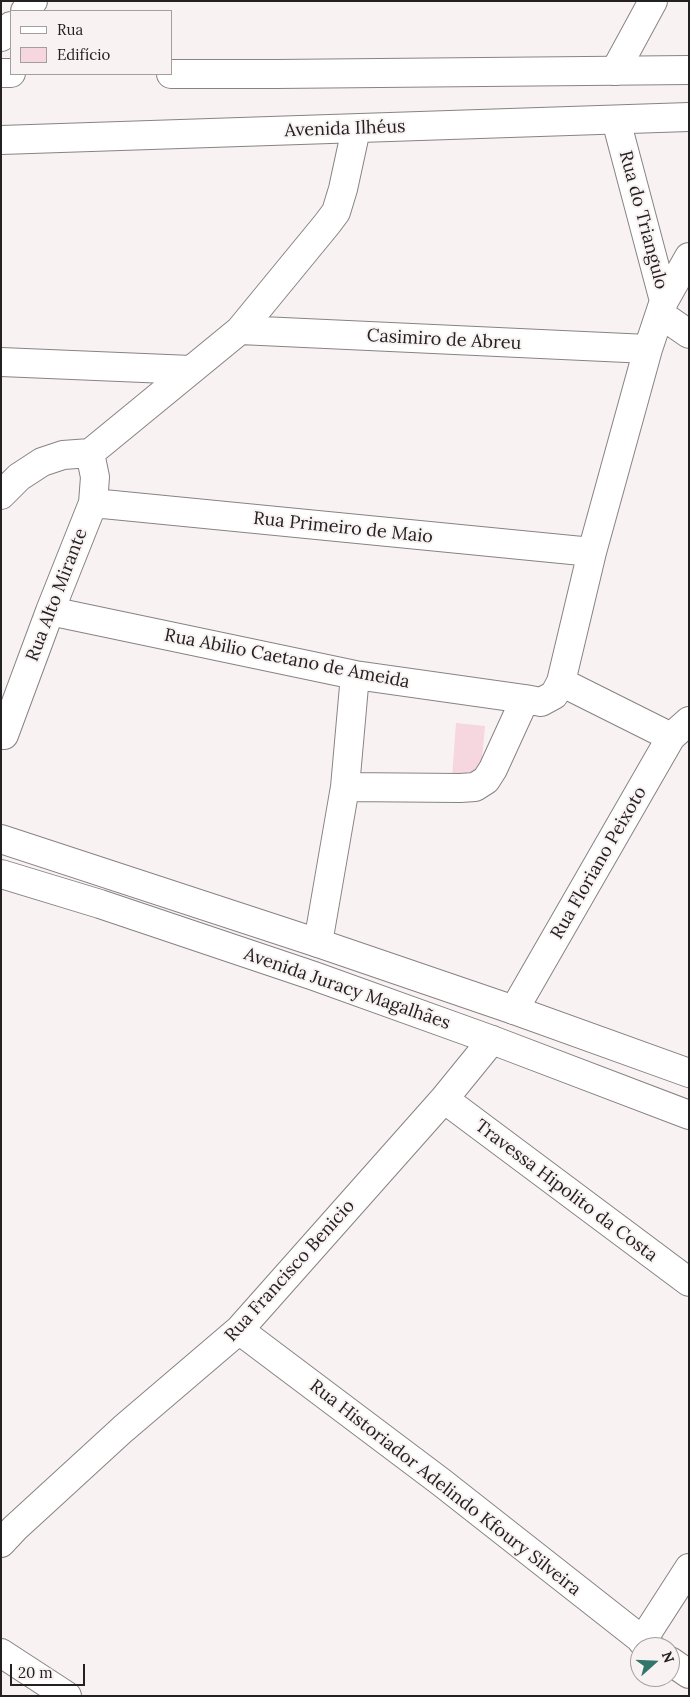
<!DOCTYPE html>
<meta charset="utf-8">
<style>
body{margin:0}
#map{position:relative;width:690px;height:1697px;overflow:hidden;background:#f9f2f3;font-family:Lora,serif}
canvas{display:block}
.frame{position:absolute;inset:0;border:2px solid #242122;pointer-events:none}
.legend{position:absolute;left:10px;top:10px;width:162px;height:65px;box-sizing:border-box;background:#f9f2f3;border:1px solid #a49e9f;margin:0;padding:6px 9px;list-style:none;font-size:15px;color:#242122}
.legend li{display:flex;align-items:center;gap:10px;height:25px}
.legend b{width:25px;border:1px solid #a49e9f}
.north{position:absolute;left:630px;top:1637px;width:50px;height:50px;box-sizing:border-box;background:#f9f2f3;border:1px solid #a49e9f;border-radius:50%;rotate:70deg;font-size:14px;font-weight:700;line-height:20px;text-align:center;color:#242122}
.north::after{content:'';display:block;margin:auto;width:18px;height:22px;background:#32766a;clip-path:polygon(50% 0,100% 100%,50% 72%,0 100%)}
.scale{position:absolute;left:10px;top:1664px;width:75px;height:22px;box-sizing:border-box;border:2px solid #242122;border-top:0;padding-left:6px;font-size:15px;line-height:18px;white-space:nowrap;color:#242122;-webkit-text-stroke:4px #f9f2f3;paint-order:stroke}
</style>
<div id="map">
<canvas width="690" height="1697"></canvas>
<div class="frame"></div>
<ul class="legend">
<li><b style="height:6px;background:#fff"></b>Rua</li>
<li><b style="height:14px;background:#f6d6df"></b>Edifício</li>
</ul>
<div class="north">N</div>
<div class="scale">20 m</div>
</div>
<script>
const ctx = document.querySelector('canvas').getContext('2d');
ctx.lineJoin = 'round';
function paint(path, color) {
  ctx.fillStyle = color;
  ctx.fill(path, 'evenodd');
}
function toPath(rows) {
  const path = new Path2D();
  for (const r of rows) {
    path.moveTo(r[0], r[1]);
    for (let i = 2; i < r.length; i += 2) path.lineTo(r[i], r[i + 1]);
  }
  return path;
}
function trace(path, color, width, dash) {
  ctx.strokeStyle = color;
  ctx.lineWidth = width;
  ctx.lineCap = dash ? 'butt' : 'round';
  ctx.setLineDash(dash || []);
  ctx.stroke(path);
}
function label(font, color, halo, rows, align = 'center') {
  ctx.font = font + ' Lora,serif';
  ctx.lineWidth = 4;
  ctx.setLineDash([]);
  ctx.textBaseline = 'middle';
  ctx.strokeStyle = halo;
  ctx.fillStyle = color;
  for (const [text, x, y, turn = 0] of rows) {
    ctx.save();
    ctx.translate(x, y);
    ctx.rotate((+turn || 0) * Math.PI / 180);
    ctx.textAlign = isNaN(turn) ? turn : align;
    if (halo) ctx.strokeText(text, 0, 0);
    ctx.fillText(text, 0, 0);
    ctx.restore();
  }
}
paint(toPath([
 [456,723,485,726,480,781,452,778]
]), '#f6d6df');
const minor = toPath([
 [25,11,33,1],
 [1,37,11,26],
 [615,71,653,1],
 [616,120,664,301],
 [660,314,689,334],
 [240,330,648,349],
 [1,362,191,370],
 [90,453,240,330,327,224,336,212,343,189,356,129],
 [1,495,19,477,42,462,63,455,90,453],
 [93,503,592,552],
 [50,611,355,675,525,699],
 [561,682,671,737],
 [4,735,50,611,93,503,95,477,90,453],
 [345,787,460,788,475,787,486,780,493,769,525,699,541,702,554,695,561,682,592,552,648,349,664,301,689,257],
 [318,943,345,787,355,675],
 [514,1010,671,737,689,721],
 [444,1099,689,1282],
 [239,1330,441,1482,651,1647],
 [1,1543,15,1528,123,1429,239,1330,444,1099,492,1040],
 [642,1641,689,1568],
 [1,1653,67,1696],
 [670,1661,689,1674]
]);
const major = toPath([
 [1,73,11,73],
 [171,74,276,74,689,70],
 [1,140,689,117],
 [1,839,318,943,514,1010,689,1073],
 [1,874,100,904,314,976,492,1040,689,1115]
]);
trace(minor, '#898284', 30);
trace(major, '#898284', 30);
trace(minor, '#fff', 28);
trace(major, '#fff', 28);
label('18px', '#242122', '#f9f2f3', [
 ["Avenida Ilhéus",345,129,-2],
 ["Rua do Triangulo",643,220,75],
 ["Casimiro de Abreu",444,340,3],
 ["Rua Primeiro de Maio",343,528,6],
 ["Rua Alto Mirante",57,595,-69],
 ["Rua Abilio Caetano de Ameida",287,659,11],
 ["Rua Floriano Peixoto",599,863,-60],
 ["Avenida Juracy Magalhães",347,989,19],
 ["Travessa Hipolito da Costa",566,1191,37],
 ["Rua Francisco Benicio",290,1271,-48],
 ["Rua Historiador Adelindo Kfoury Silveira",445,1488,38]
]);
</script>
